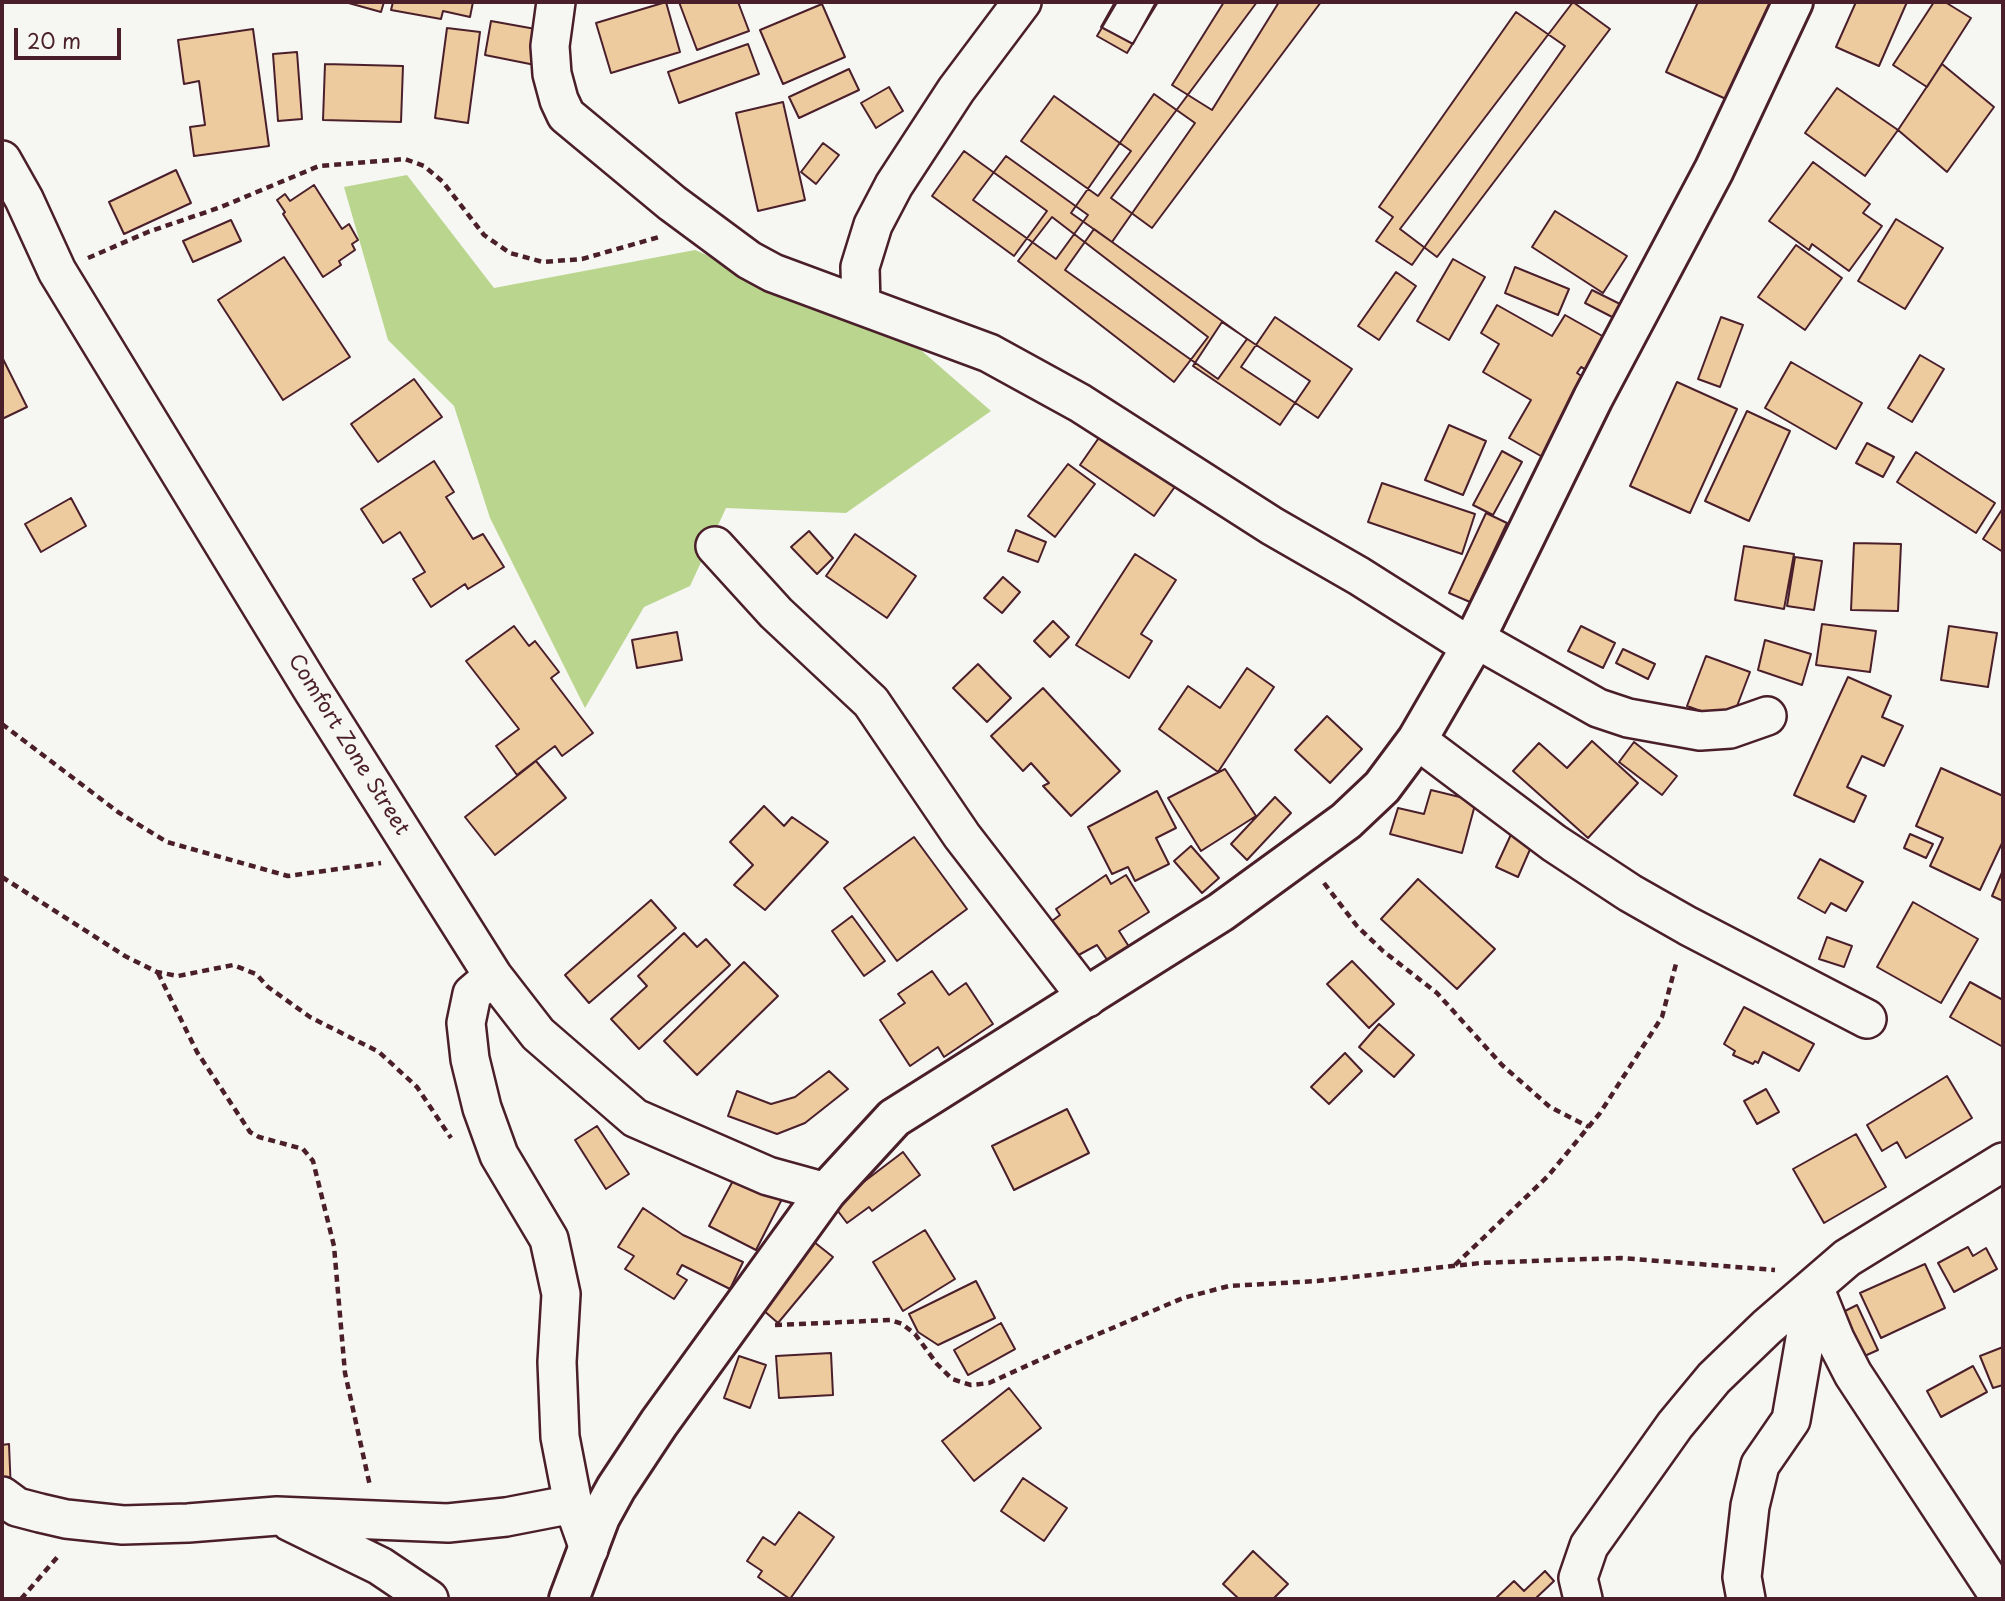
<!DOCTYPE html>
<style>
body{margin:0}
#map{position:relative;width:2005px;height:1601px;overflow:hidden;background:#f6f6f2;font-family:"Playpen Sans",sans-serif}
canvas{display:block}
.frame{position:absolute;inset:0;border:4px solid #4a1f2b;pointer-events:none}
.scale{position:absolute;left:14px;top:28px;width:107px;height:32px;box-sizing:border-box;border:4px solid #4a1f2b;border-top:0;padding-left:9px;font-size:21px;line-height:24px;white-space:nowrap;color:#4a1f2b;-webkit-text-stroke:5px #f6f6f2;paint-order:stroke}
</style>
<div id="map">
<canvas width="2005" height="1601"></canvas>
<div class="frame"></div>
<div class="scale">20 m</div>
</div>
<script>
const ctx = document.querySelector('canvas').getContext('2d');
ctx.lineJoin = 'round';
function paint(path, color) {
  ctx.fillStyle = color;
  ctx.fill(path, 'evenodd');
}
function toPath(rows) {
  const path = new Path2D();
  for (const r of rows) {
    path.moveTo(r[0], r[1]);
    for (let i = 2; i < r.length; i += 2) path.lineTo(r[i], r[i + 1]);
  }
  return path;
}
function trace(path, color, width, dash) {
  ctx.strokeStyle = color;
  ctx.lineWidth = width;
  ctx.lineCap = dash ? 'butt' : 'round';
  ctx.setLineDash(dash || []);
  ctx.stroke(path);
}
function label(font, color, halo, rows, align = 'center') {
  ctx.font = font + ' "Playpen Sans",sans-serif';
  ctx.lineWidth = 5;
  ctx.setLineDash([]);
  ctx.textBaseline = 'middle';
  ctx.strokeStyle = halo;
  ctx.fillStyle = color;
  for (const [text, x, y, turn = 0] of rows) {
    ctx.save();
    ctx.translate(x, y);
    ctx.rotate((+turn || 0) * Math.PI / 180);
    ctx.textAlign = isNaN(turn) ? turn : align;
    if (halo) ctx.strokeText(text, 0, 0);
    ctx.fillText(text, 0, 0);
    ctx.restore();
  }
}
paint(toPath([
 [407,175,494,288,695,250,915,345,991,411,846,513,726,508,690,586,644,607,585,708,490,518,454,406,388,340,344,187]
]), '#bad68e');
const building = toPath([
 [345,2,384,2,381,12,345,2],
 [393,2,473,2,470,17,443,11,441,19,391,10,393,2],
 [666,2,680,52,611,73,596,23,666,2],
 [679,2,738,2,749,31,697,50,679,2],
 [1115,2,1156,2,1133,44,1101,27,1115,2],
 [1117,2,1158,2,1127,53,1097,36,1117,2],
 [1224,2,1279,2,1212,110,1172,85,1224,2],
 [1257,2,1321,2,1152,228,1111,198,1257,2],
 [1573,2,1610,29,1437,257,1400,229,1573,2],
 [1698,2,1771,2,1726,99,1666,72,1698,2],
 [1856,2,1907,2,1879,66,1836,47,1856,2],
 [1934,2,1945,2,1971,18,1927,87,1893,65,1934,2],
 [822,4,845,57,783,84,760,30,822,4],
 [1516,12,1565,46,1412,265,1376,241,1393,217,1379,207,1516,12],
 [491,21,541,30,535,65,485,55,491,21],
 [447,28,480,32,468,123,435,118,447,28],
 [253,29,269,146,194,156,190,127,205,125,199,81,184,84,178,40,253,29],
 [748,44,759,74,679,103,668,72,748,44],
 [297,52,302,119,278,121,273,54,297,52],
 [325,64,403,66,401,122,323,120,325,64],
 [1942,64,1994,107,1947,172,1898,130,1942,64],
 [849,69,859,90,799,118,789,97,849,69],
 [889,87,903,111,876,128,861,103,889,87],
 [1837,88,1898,130,1865,176,1805,133,1837,88],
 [1154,94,1195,123,1112,242,1071,213,1154,94],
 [1054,96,1131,151,1098,196,1021,141,1054,96],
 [783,102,805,200,758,211,736,113,783,102],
 [823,143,839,155,816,184,801,172,823,143],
 [964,151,1047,211,1014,256,932,196,964,151],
 [1006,156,1088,215,1056,259,973,200,1006,156],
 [1813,162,1870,204,1863,213,1882,226,1849,271,1812,244,1809,250,1769,221,1813,162],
 [176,170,191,203,124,234,109,202,176,170],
 [314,185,342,229,349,224,358,240,352,244,355,250,339,261,341,265,323,277,283,214,285,212,277,200,285,194,290,201,314,185],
 [1555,211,1627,256,1603,293,1532,247,1555,211],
 [1052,217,1208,337,1174,382,1018,261,1052,217],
 [1896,219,1943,248,1905,309,1858,281,1896,219],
 [231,220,241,241,193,262,183,241,231,220],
 [1094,229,1247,339,1218,379,1065,270,1094,229],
 [1796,245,1842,278,1805,330,1758,297,1796,245],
 [284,257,350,357,283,400,218,300,284,257],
 [1453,259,1485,277,1449,340,1417,321,1453,259],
 [1515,267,1569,289,1558,315,1505,293,1515,267],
 [1396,272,1416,286,1379,340,1358,326,1396,272],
 [1592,290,1626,307,1618,320,1585,303,1592,290],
 [1497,305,1552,336,1565,315,1613,342,1594,374,1581,367,1577,373,1586,379,1548,460,1509,438,1531,400,1483,372,1499,344,1481,333,1497,305],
 [1275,317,1352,369,1318,418,1241,367,1275,317],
 [1721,317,1743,325,1720,387,1698,379,1721,317],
 [1222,322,1310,381,1280,425,1193,366,1222,322],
 [1920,355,1944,369,1912,422,1888,408,1920,355],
 [2,357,27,407,2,419,2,357],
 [1791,362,1862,403,1836,449,1765,408,1791,362],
 [414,379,442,417,378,462,351,424,414,379],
 [1677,382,1737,409,1690,513,1630,486,1677,382],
 [1747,411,1790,431,1749,521,1705,501,1747,411],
 [1449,425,1486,441,1463,495,1425,480,1449,425],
 [1105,429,1179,481,1154,516,1080,465,1105,429],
 [1867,443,1894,457,1883,477,1856,463,1867,443],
 [1502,451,1522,462,1493,515,1473,505,1502,451],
 [1916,452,1995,503,1976,533,1897,482,1916,452],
 [434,461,454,492,446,497,473,539,483,534,504,567,468,589,465,584,431,607,413,579,425,572,400,532,383,543,361,509,434,461],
 [1068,464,1095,484,1055,537,1028,516,1068,464],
 [1382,483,1475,514,1462,554,1368,522,1382,483],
 [71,498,86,526,41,552,25,524,71,498],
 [2003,508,2003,552,1983,539,2003,508],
 [1486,513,1507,523,1470,602,1449,593,1486,513],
 [1016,530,1046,542,1038,562,1008,551,1016,530],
 [809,531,833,558,817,574,791,547,809,531],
 [855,534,916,576,887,618,826,576,855,534],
 [1854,543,1901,544,1898,611,1851,610,1854,543],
 [1744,546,1794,554,1784,609,1735,600,1744,546],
 [1135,554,1176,580,1141,634,1152,641,1129,678,1076,645,1135,554],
 [1795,557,1822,561,1814,610,1787,606,1795,557],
 [1003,577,1020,592,1002,613,984,598,1003,577],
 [1053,621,1069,637,1050,657,1034,641,1053,621],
 [1822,624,1876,631,1870,672,1816,665,1822,624],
 [514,626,529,646,535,641,559,672,551,678,593,733,562,756,555,746,517,775,496,746,519,729,466,661,514,626],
 [1581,626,1615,643,1603,668,1568,651,1581,626],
 [1949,626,1997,633,1988,687,1941,680,1949,626],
 [677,632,682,660,637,668,632,640,677,632],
 [1765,640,1811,654,1802,685,1758,670,1765,640],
 [1623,649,1655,664,1648,679,1616,663,1623,649],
 [1706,656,1750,672,1731,722,1687,706,1706,656],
 [978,664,1011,698,987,722,953,688,978,664],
 [1247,668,1274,687,1218,772,1159,729,1188,686,1220,708,1247,668],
 [1848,677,1891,696,1882,717,1903,726,1884,766,1862,756,1847,787,1866,796,1854,822,1794,795,1848,677],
 [1043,688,1120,771,1071,816,1043,786,1049,783,1031,763,1023,771,991,736,1043,688],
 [1327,716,1362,749,1330,783,1295,750,1327,716],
 [1592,741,1638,783,1588,838,1513,771,1539,743,1567,768,1592,741],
 [1634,742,1677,776,1662,795,1619,762,1634,742],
 [536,761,566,798,495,855,465,817,536,761],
 [1941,768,2003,796,2003,841,1980,890,1930,866,1943,838,1916,826,1941,768],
 [1225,769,1256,816,1201,851,1168,798,1225,769],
 [1431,790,1476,801,1462,853,1390,834,1398,808,1424,814,1431,790],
 [1157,791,1176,828,1156,838,1169,864,1135,881,1128,867,1112,874,1088,827,1157,791],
 [1275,797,1291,813,1247,860,1231,844,1275,797],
 [764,806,784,826,792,817,828,842,765,910,734,885,753,865,730,842,764,806],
 [1514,828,1535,838,1518,877,1496,867,1514,828],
 [1910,834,1933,844,1926,858,1904,848,1910,834],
 [914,837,967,909,897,961,844,888,914,837],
 [1191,846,1219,878,1202,893,1174,861,1191,846],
 [1820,859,1863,882,1846,911,1831,903,1825,913,1798,898,1820,859],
 [2003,870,2003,901,1992,896,2003,870],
 [1106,875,1111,884,1126,875,1149,912,1119,931,1133,953,1112,967,1097,945,1075,957,1052,921,1060,915,1056,909,1106,875],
 [1418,879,1495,949,1457,989,1381,919,1418,879],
 [651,900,676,928,589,1003,565,975,651,900],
 [1913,902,1978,939,1941,1003,1877,967,1913,902],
 [852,916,885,961,864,976,832,931,852,916],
 [684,933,697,947,706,939,730,965,639,1049,611,1019,647,986,638,976,684,933],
 [1827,937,1852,946,1844,967,1819,959,1827,937],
 [1352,961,1394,1004,1369,1028,1327,984,1352,961],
 [744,962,778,996,697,1075,664,1041,744,962],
 [932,971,949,995,966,983,993,1024,944,1057,938,1047,910,1066,880,1020,905,1003,898,994,932,971],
 [1970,982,2003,1000,2003,1047,1950,1017,1970,982],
 [1744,1007,1814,1044,1799,1071,1763,1052,1758,1063,1755,1061,1753,1064,1733,1055,1735,1051,1724,1044,1744,1007],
 [1379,1024,1414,1055,1394,1077,1359,1047,1379,1024],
 [1345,1053,1362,1071,1329,1104,1311,1087,1345,1053],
 [829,1071,848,1089,805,1123,777,1134,728,1116,737,1091,771,1104,795,1097,829,1071],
 [1947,1076,1972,1118,1906,1158,1897,1142,1882,1151,1867,1125,1947,1076],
 [1766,1089,1779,1112,1757,1124,1744,1101,1766,1089],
 [1067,1109,1089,1153,1014,1190,992,1146,1067,1109],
 [597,1126,629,1174,606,1189,575,1140,597,1126],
 [1856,1134,1886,1187,1824,1223,1793,1169,1856,1134],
 [903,1152,920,1175,872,1211,869,1207,847,1223,828,1198,852,1180,857,1187,903,1152],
 [736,1175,782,1199,756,1250,709,1226,736,1175],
 [643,1208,683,1235,743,1262,730,1289,682,1265,677,1274,687,1280,674,1299,625,1269,634,1256,618,1247,643,1208],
 [925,1230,955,1279,903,1311,873,1262,925,1230],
 [809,1238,833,1257,778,1323,755,1303,809,1238],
 [1968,1247,1973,1256,1986,1248,1997,1269,1954,1292,1938,1263,1968,1247],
 [1925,1264,1945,1308,1881,1338,1860,1293,1925,1264],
 [976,1281,995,1318,938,1345,918,1332,909,1314,976,1281],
 [1857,1305,1878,1350,1860,1358,1839,1314,1857,1305],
 [1001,1323,1015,1349,968,1375,954,1350,1001,1323],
 [2003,1347,2003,1385,1993,1388,1980,1356,2003,1347],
 [831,1353,833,1395,779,1398,776,1356,831,1353],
 [739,1356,766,1365,750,1408,724,1398,739,1356],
 [1973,1366,1987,1392,1941,1417,1927,1391,1973,1366],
 [1009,1388,1041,1428,974,1481,942,1441,1009,1388],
 [9,1444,11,1493,2,1493,2,1445,9,1444],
 [1023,1478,1067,1508,1044,1541,1001,1511,1023,1478],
 [799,1512,834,1537,790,1599,758,1577,762,1571,747,1561,763,1537,775,1545,799,1512],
 [1253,1551,1288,1584,1273,1599,1239,1599,1223,1584,1253,1551],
 [1545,1571,1554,1581,1535,1599,1495,1599,1514,1581,1524,1591,1545,1571]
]);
paint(building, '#edcb9e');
trace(building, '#4a1f2b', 2);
const minor = toPath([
 [556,2,550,46,552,74,559,100,566,115,672,203,749,260,773,273,989,353,1080,403,1272,526,1359,576,1471,647],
 [2,160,24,199,57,271,312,689,493,976,538,1034,635,1118,768,1176,826,1192],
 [861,305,860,267,873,225,894,185,956,90,1022,2],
 [715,546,776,613,871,702,962,836,1087,998],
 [1476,639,1598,708,1628,718,1700,731,1730,729,1767,716],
 [1417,740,1554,843,1630,893,1688,926,1867,1019],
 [493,976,472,994,466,1023,470,1059,482,1108,499,1155,549,1239,561,1294,557,1362,560,1437,573,1504,589,1549],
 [1814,1287,1835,1339,1853,1374,2001,1599],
 [2,1496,17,1507,40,1513,66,1519,123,1525,188,1523,277,1516,448,1523,506,1517,573,1504],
 [290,1522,380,1566,429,1599],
 [1583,1599,1578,1578,1589,1546,1675,1425,1714,1378,1767,1327,1847,1258,2003,1162],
 [1746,1599,1742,1577,1750,1506,1760,1465,1791,1420,1814,1287]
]);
const tertiary = toPath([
 [569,1599,600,1517,616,1488,659,1423,826,1192,894,1118,1221,912,1346,821,1382,787,1417,740,1471,647,1593,398,1714,170,1793,2]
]);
trace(minor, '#4a1f2b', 42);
trace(tertiary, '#4a1f2b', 44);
trace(toPath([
 [88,258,148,232,221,207,319,166,405,159,424,166,443,182,484,235,510,253,543,262,582,259,659,237],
 [2,724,118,812,167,842,288,876,381,863],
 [2,877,125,956,157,972,178,976,233,965,256,974,268,987,310,1017,379,1052,417,1087,451,1138],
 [1324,883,1357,926,1383,951,1437,993,1502,1065,1550,1107,1589,1127],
 [158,973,197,1052,250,1132,259,1137,303,1149,313,1161,334,1246,345,1373,370,1486],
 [1455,1265,1548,1176,1600,1113,1662,1017,1677,960],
 [775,1325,891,1320,902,1324,915,1334,937,1364,952,1379,971,1385,989,1383,1070,1346,1183,1298,1229,1286,1317,1281,1480,1263,1557,1260,1621,1258,1775,1270],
 [21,1599,60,1554]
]), '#4a1f2b', 4.5, [7, 5]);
trace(minor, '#f6f6f2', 37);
trace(tertiary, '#f6f6f2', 38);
label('21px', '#4a1f2b', '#f6f6f2', [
 ["Comfort Zone Street",348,745,58]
]);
</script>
